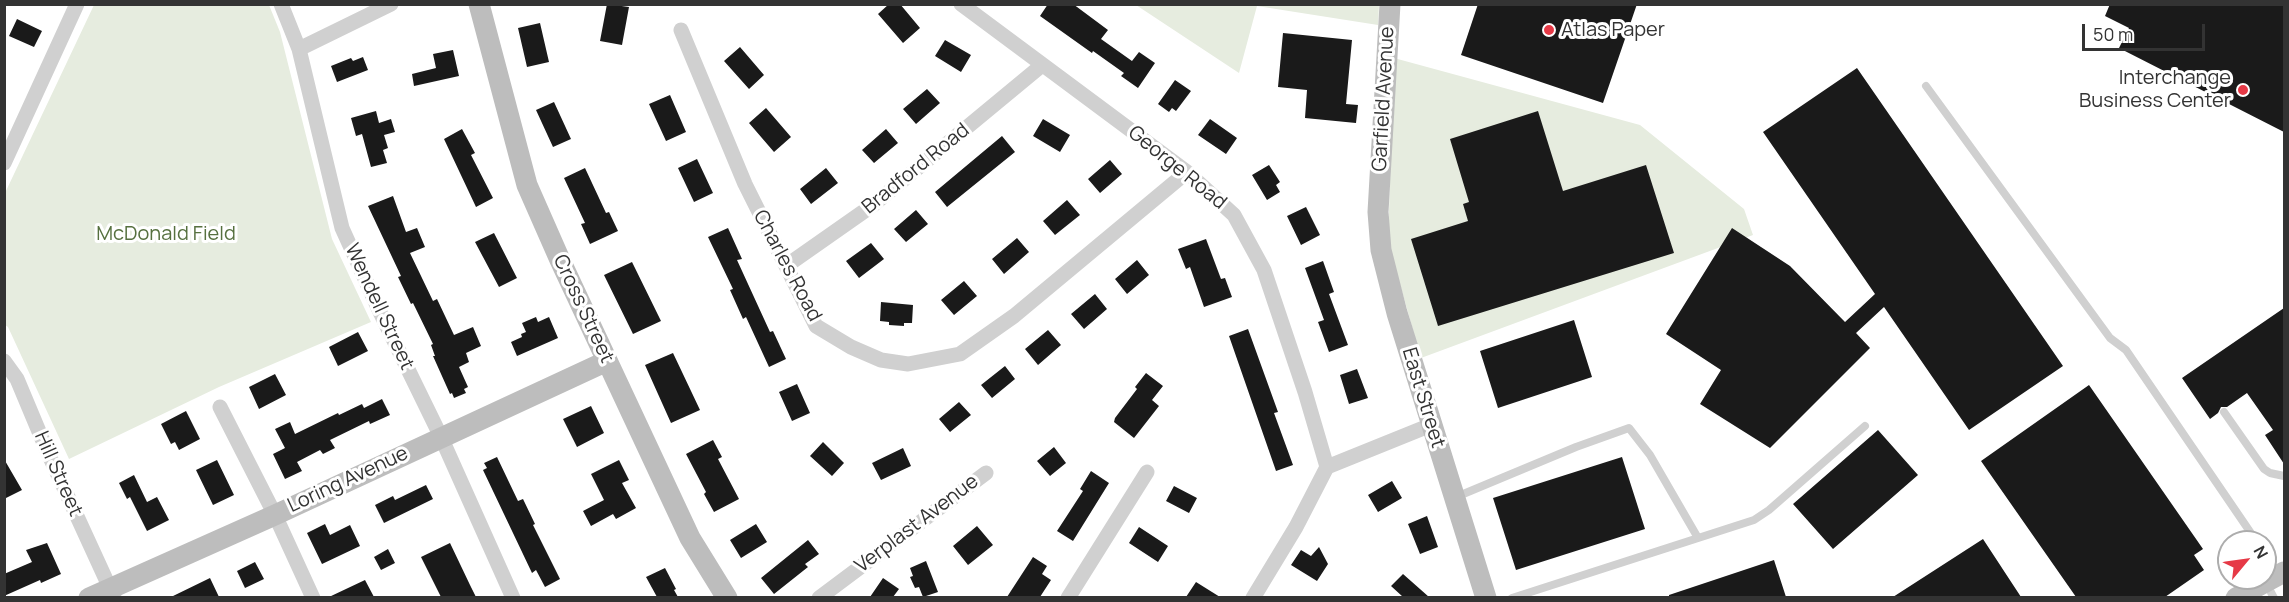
<!DOCTYPE html>
<style>
body{margin:0}
#map{position:relative;width:2289px;height:602px;overflow:hidden;background:#fff;font-family:Manrope,sans-serif}
canvas{display:block}
.frame{position:absolute;inset:0;border:6px solid #333;pointer-events:none}
.north{position:absolute;left:2217px;top:530px;width:60px;height:60px;box-sizing:border-box;background:#fff;border:2px solid #adadad;border-radius:50%;rotate:61deg;font-size:16px;font-weight:700;line-height:24px;text-align:center;color:#333}
.north::after{content:'';display:block;margin:auto;width:21px;height:27px;background:#e63946;clip-path:polygon(50% 0,100% 100%,50% 72%,0 100%)}
.scale{position:absolute;left:2082px;top:24px;width:123px;height:27px;box-sizing:border-box;border:3px solid #333;border-top:0;padding-left:8px;font-size:18px;line-height:21px;white-space:nowrap;color:#333;-webkit-text-stroke:4px #fff;paint-order:stroke}
</style>
<div id="map">
<canvas width="2289" height="602"></canvas>
<div class="frame"></div>
<div class="north">N</div>
<div class="scale">50 m</div>
</div>
<script>
const ctx = document.querySelector('canvas').getContext('2d');
ctx.lineJoin = 'round';
function paint(path, color) {
  ctx.fillStyle = color;
  ctx.fill(path, 'evenodd');
}
function toPath(rows) {
  const path = new Path2D();
  for (const r of rows) {
    path.moveTo(r[0], r[1]);
    for (let i = 2; i < r.length; i += 2) path.lineTo(r[i], r[i + 1]);
  }
  return path;
}
function trace(path, color, width, dash) {
  ctx.strokeStyle = color;
  ctx.lineWidth = width;
  ctx.lineCap = dash ? 'butt' : 'round';
  ctx.setLineDash(dash || []);
  ctx.stroke(path);
}
function label(font, color, halo, rows, align = 'center') {
  ctx.font = font + ' Manrope,sans-serif';
  ctx.lineWidth = 6;
  ctx.setLineDash([]);
  ctx.textBaseline = 'middle';
  ctx.strokeStyle = halo;
  ctx.fillStyle = color;
  for (const [text, x, y, turn = 0] of rows) {
    ctx.save();
    ctx.translate(x, y);
    ctx.rotate((+turn || 0) * Math.PI / 180);
    ctx.textAlign = isNaN(turn) ? turn : align;
    if (halo) ctx.strokeText(text, 0, 0);
    ctx.fillText(text, 0, 0);
    ctx.restore();
  }
}
paint(toPath([
 [94,5,269,5,280,32,332,239,371,322,219,387,69,459,8,327,5,325,5,193],
 [1136,5,1379,5,1378,25,1257,6,1239,73],
 [1394,58,1640,125,1744,209,1753,235,1421,358,1388,242]
]), '#e6ecdf');
paint(toPath([
 [607,4,629,7,622,45,600,41],
 [889,4,900,4,920,28,903,43,878,14],
 [1048,4,1073,4,1108,30,1101,39,1132,61,1139,52,1155,63,1138,88,1121,76,1124,73,1093,51,1092,53,1040,16],
 [1478,4,1637,4,1603,103,1461,55],
 [2110,4,2284,4,2284,132,2119,48,2129,28,2105,16],
 [17,19,42,31,34,47,9,36],
 [540,23,549,62,527,67,518,28],
 [1283,33,1352,40,1346,104,1358,105,1356,123,1305,118,1307,90,1278,87],
 [945,40,971,55,961,72,935,56],
 [740,47,764,75,749,89,724,61],
 [453,50,459,76,414,86,412,74,436,68,433,54],
 [363,57,368,70,337,82,331,66,351,58,353,61],
 [1857,68,2063,366,1969,430,1884,307,1856,333,1870,348,1770,448,1700,404,1721,370,1666,334,1732,228,1790,266,1845,322,1875,294,1763,132],
 [1175,80,1191,91,1176,111,1172,108,1169,112,1158,104],
 [927,89,940,103,916,124,903,109],
 [670,95,686,132,666,141,649,104],
 [554,102,571,139,553,147,536,110],
 [766,108,791,137,774,152,749,123],
 [376,111,379,123,391,119,395,132,384,135,388,148,383,150,387,163,371,167,362,134,356,136,351,118],
 [1538,111,1563,191,1646,165,1674,253,1438,326,1411,239,1468,221,1463,204,1469,202,1450,139],
 [1043,119,1070,135,1060,152,1033,136],
 [1210,119,1237,138,1226,154,1198,135],
 [462,129,475,153,471,155,493,198,476,207,444,139],
 [886,129,898,143,874,163,862,150],
 [1002,136,1015,152,947,207,935,192],
 [697,159,713,193,694,202,678,168],
 [1110,160,1122,174,1100,193,1088,179],
 [1269,165,1280,182,1276,185,1280,192,1267,200,1252,175],
 [585,168,606,213,609,212,618,231,590,244,581,224,585,223,564,178],
 [826,168,838,183,811,204,800,189],
 [393,196,406,232,417,228,425,247,410,253,433,301,437,299,454,335,473,327,481,346,466,353,469,362,459,367,468,387,464,389,466,393,454,398,452,393,450,394,433,356,435,356,431,345,433,344,413,303,411,304,398,277,401,276,368,206],
 [1067,200,1080,215,1055,235,1043,221],
 [1306,207,1320,235,1301,245,1287,216],
 [916,210,928,224,906,242,894,229],
 [728,228,742,259,737,260,770,332,773,331,786,359,769,367,746,317,743,319,730,290,733,289,708,237],
 [494,233,517,278,499,287,475,242],
 [1017,238,1029,252,1004,274,992,259],
 [1206,239,1221,279,1225,278,1232,297,1204,307,1190,267,1186,269,1178,249],
 [871,243,884,259,859,278,846,261],
 [1137,260,1149,275,1127,294,1115,279],
 [1323,261,1334,292,1329,294,1348,345,1329,352,1318,322,1324,320,1305,268],
 [632,262,661,321,633,334,604,275],
 [964,281,977,296,954,315,941,300],
 [1095,294,1107,309,1084,329,1071,314],
 [881,302,913,305,912,323,904,323,904,326,889,325,889,322,880,321],
 [2284,308,2284,464,2265,435,2273,430,2247,393,2227,407,2221,407,2218,413,2210,419,2182,378],
 [536,317,538,322,549,317,558,338,517,356,511,342,522,337,521,334,526,332,522,323],
 [1574,320,1592,377,1498,408,1480,351],
 [1248,329,1278,412,1274,413,1293,465,1276,471,1229,336],
 [1048,330,1061,345,1038,365,1025,349],
 [358,332,368,351,338,366,329,347],
 [673,353,700,410,671,423,645,365],
 [1005,366,1015,379,992,398,981,385],
 [1357,369,1368,398,1349,404,1340,375],
 [1146,373,1163,386,1152,400,1159,406,1134,438,1114,422,1115,418,1137,389,1135,387],
 [275,374,286,395,259,409,249,387],
 [797,384,810,413,792,421,779,392],
 [2089,385,2203,549,2194,555,2204,570,2165,597,2076,597,1981,461],
 [382,399,390,415,370,424,369,421,330,440,335,448,323,454,320,450,297,462,302,471,285,479,273,454,285,448,275,429,290,422,295,434,338,413,339,415,362,404,364,408],
 [959,402,971,415,950,432,939,419],
 [591,406,604,433,577,447,563,419],
 [186,411,200,439,179,450,175,442,171,444,161,424],
 [1878,430,1918,475,1833,549,1793,504],
 [713,440,722,457,718,459,739,499,714,512,704,494,706,492,686,454],
 [823,442,844,463,832,476,810,456],
 [1054,447,1066,463,1050,476,1037,461],
 [903,448,911,466,881,480,872,463],
 [497,457,518,501,523,499,535,524,533,525,560,579,545,587,536,570,532,573,483,470,487,468,484,463],
 [1622,457,1645,529,1516,570,1493,498],
 [4,459,22,490,4,499],
 [217,460,234,495,213,505,196,470],
 [619,460,629,480,622,483,636,508,616,519,613,514,591,526,583,511,604,500,591,474],
 [1091,471,1109,483,1073,541,1057,531,1083,491,1080,489],
 [134,475,147,502,157,497,169,520,147,531,130,497,127,499,119,483],
 [1392,481,1402,498,1378,512,1368,495],
 [426,485,433,499,384,523,375,505,393,496,395,500],
 [1174,486,1197,498,1189,513,1166,501],
 [1427,516,1438,547,1420,554,1408,524],
 [325,524,330,535,350,525,360,546,322,564,307,533],
 [756,524,767,542,741,558,730,540],
 [977,526,993,545,968,565,953,546],
 [1139,527,1168,546,1158,562,1129,543],
 [1983,539,2021,597,1893,597],
 [808,540,819,554,805,564,808,567,774,594,761,578],
 [47,543,61,574,41,583,40,580,4,596,4,574,32,562,26,550],
 [450,543,470,585,476,597,441,597,421,557],
 [1319,547,1328,564,1317,581,1291,565,1301,550,1311,556],
 [388,549,395,563,381,570,374,557],
 [1033,557,1047,566,1042,574,1051,580,1040,597,1007,597],
 [1774,560,1786,597,1669,597,1669,595],
 [926,561,938,592,923,597,919,587,915,588,910,577,913,576,910,568],
 [255,562,264,579,245,588,237,571],
 [665,568,676,589,674,590,678,597,657,597,646,577],
 [1403,574,1429,597,1403,597,1391,586],
 [210,578,219,597,171,597],
 [883,578,899,589,893,597,870,597],
 [365,580,374,597,329,597],
 [1196,582,1220,597,1186,597]
]), '#1a1a1a');
trace(toPath([
 [1926,86,2110,338,2126,350,2257,542],
 [2224,412,2264,469,2270,473,2284,476],
 [1456,497,1576,447,1629,428,1650,455,1698,538],
 [2265,554,2278,573],
 [2266,583,2274,598],
 [1512,598,1754,520,1769,510,1865,426]
]), '#d0d0d0', 8);
trace(toPath([
 [281,4,299,49,342,228,380,312,441,437,513,598],
 [961,4,1187,172,1234,215,1264,270,1305,392,1327,467],
 [681,30,745,184,816,326,851,347,881,360,908,364,960,354,1014,316,1187,172],
 [299,49,391,4],
 [4,163,77,4],
 [786,266,873,205,1041,66],
 [4,361,17,379,48,453,114,597],
 [220,407,275,515,313,598],
 [819,598,986,473],
 [1068,598,1147,472],
 [1253,598,1296,527,1327,467,1431,425]
]), '#d0d0d0', 15);
trace(toPath([
 [479,4,527,185,560,260,690,538,727,598],
 [1390,4,1378,212,1381,250,1397,313,1486,598],
 [89,598,275,515,607,361],
 [2236,598,2284,572]
]), '#bdbdbd', 21);
for (const [x, y, r, color] of [
 [1549,30,6,"#e63946"],
 [2243,90,6,"#e63946"]
]) {
  const dot = new Path2D();
  dot.arc(x, y, r, 0, 2 * Math.PI);
  ctx.fillStyle = color;
  ctx.fill(dot);
  trace(dot, '#fff', 2);
}
label('20px', '#333', '#fff', [
 ["Atlas Paper",1561,30],
 ["Interchange",2231,78,"right"],
 ["Business Center",2231,101,"right"]
], 'left');
label('20px', '#333', '#fff', [
 ["Garfield Avenue",1384,99,-87],
 ["George Road",1177,168,39],
 ["Bradford Road",916,169,-39],
 ["Charles Road",787,266,62],
 ["Wendell Street",379,307,65],
 ["Cross Street",583,309,65],
 ["East Street",1423,398,73],
 ["Hill Street",58,474,66],
 ["Loring Avenue",348,480,-25],
 ["Verplast Avenue",917,524,-37]
]);
label('20px', '#56703f', '#fff', [
 ["McDonald Field",166,234]
]);
</script>
